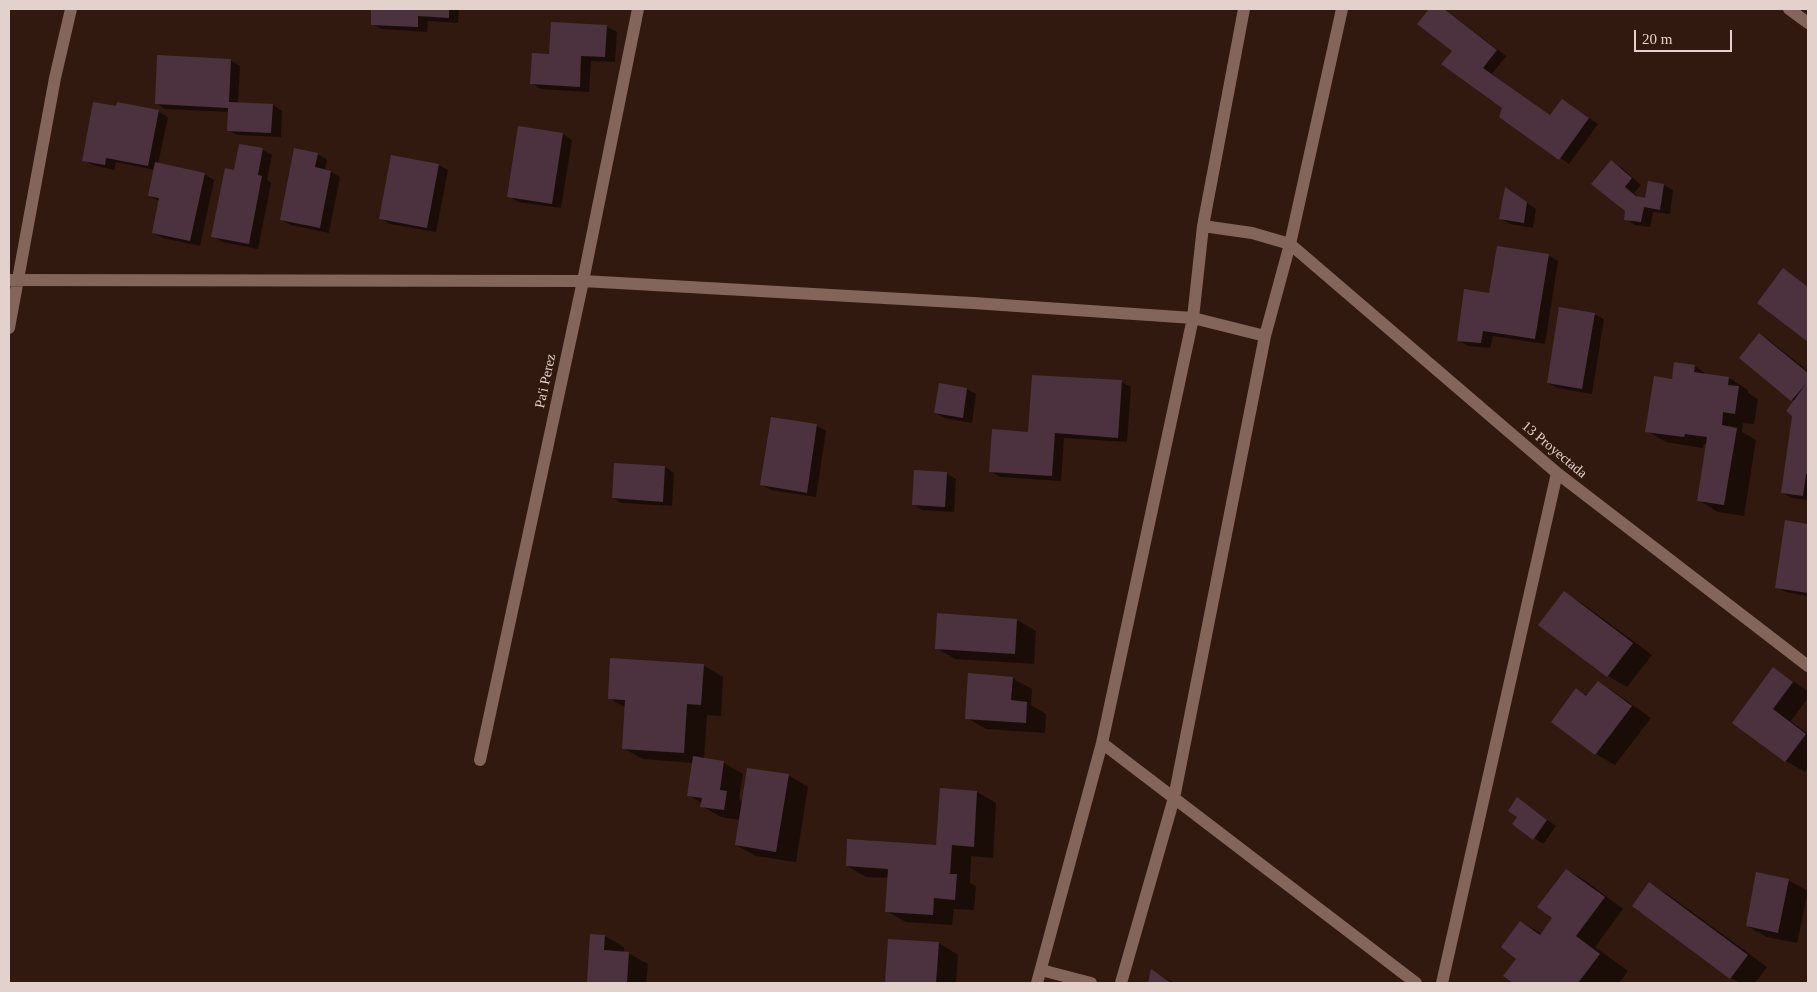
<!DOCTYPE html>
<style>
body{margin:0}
#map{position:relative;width:1817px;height:992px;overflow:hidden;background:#31190f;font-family:"Times New Roman",serif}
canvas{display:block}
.frame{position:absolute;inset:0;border:10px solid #e3d2cb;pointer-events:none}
.scale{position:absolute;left:1634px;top:30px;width:98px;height:22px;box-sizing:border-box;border:2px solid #e3d2cb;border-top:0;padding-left:6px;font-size:15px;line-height:18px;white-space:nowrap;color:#e3d2cb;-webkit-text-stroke:4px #31190f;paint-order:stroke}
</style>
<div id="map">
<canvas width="1817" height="992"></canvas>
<div class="frame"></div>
<div class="scale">20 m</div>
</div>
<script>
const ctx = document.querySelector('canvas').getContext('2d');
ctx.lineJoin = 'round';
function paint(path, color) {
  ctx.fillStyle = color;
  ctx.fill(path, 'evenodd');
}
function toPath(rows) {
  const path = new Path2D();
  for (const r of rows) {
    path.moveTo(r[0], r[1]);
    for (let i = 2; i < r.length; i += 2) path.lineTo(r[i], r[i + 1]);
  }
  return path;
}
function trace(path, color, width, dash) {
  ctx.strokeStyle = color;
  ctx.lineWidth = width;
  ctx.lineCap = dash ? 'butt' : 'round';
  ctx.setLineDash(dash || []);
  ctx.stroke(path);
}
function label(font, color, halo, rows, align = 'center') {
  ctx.font = font + ' "Times New Roman",serif';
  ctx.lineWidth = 4;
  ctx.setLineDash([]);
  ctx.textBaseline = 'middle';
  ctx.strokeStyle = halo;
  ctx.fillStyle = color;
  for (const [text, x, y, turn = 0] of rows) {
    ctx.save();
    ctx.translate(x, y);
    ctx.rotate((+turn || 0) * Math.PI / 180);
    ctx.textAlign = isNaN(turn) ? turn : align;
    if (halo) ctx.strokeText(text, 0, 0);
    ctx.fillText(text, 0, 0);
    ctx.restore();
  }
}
paint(toPath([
 [373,9,459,9,458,23,428,21,427,32,382,29,372,24],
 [1431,9,1444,9,1506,56,1492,74,1551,116,1572,106,1598,124,1569,164,1500,116,1504,108,1454,50,1419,24],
 [552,23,607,27,617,32,615,62,591,61,589,92,541,89,531,83,550,55],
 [230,60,240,66,238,104,273,105,282,111,281,137,238,135,228,130,229,112,165,109,156,103],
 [158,111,168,117,158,164,204,174,214,180,200,246,163,238,153,233,159,201,149,196,155,170,116,162,114,170,93,165,83,160],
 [563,134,572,140,561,208,518,202,509,196],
 [263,150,272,155,267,180,271,183,258,249,222,242,213,236],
 [317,154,327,159,325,171,331,172,340,177,329,233,291,225,281,220],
 [1611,162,1621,167,1641,185,1634,193,1640,199,1646,200,1649,182,1664,185,1673,190,1670,214,1653,212,1650,227,1635,225,1626,219,1627,211],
 [439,165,448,170,436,232,390,224,380,218],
 [1514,194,1536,209,1533,228,1510,224,1500,218],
 [1548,255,1558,261,1545,344,1493,336,1490,348,1468,346,1458,340,1490,294],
 [1784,270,1808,287,1808,341,1759,303],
 [1594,314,1604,319,1592,394,1557,388,1548,383],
 [1759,334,1769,340,1808,371,1808,500,1791,498,1782,492,1794,401,1792,400],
 [1695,366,1704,372,1704,375,1729,378,1748,390,1748,393,1758,399,1754,424,1743,423,1742,432,1756,440,1744,516,1718,512,1698,500,1707,444,1704,444,1703,448,1666,442,1647,431,1673,380],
 [1121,382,1131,387,1127,442,1064,438,1061,481,1000,477,990,471,1030,433],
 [940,385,967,389,976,394,972,423,945,418,935,413],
 [772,419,817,426,826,431,816,497,771,490,762,485],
 [665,467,674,473,672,506,622,503,613,498],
 [915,471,947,474,956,479,954,512,922,510,913,504],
 [1786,522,1808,525,1808,596,1786,592,1776,587],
 [1564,593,1583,604,1652,655,1627,687,1608,676,1540,625],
 [938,615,1017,620,1036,631,1034,664,955,659,936,648],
 [703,665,723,677,721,716,707,715,704,759,724,763,743,774,739,799,743,802,788,775,808,787,796,862,756,856,736,845,740,820,721,817,702,806,702,803,688,795,694,763,643,759,623,748,626,708,609,698],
 [1774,669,1808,691,1808,698,1791,721,1808,734,1808,768,1805,772,1786,761,1733,722],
 [1012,678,1032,689,1031,705,1046,714,1045,733,986,729,967,718],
 [1598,682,1617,694,1651,718,1615,765,1596,754,1576,690,1588,696],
 [977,792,996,803,993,858,971,856,970,883,976,886,974,910,954,909,952,925,906,922,886,911,888,878,866,877,847,866,937,846],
 [1518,799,1556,826,1543,844,1513,824,1518,817],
 [1567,870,1586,881,1623,909,1595,947,1628,971,1619,983,1515,983,1505,976,1518,959,1521,922,1542,934,1552,920],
 [1788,880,1808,891,1797,943,1767,937,1747,926],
 [1650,884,1669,895,1767,967,1755,983,1740,983,1731,978,1633,906],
 [591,935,605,936,624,947,624,953,628,953,648,964,646,983,588,983],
 [889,940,939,943,958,955,956,983,886,983],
 [1152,971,1174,983,1149,983]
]), '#0007');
paint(toPath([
 [371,9,449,9,449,18,418,16,418,27,371,25],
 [1429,9,1444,9,1497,50,1483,68,1550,115,1562,99,1589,118,1559,160,1499,117,1502,108,1441,64,1452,51,1417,24],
 [551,22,607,25,605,57,581,56,580,87,530,84,532,53,549,54],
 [157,55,231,59,229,102,273,104,271,133,227,131,228,108,155,104],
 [93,102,116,106,117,102,159,110,148,166,106,158,105,165,82,161],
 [518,126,563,133,552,204,507,197],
 [239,144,263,148,258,175,262,176,249,244,211,237,225,168,234,170],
 [294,148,318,153,315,167,331,171,320,228,280,220],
 [391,155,439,164,427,228,379,219],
 [1611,160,1632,178,1625,187,1636,196,1645,198,1648,181,1664,184,1660,210,1644,207,1641,222,1624,220,1625,211,1591,184],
 [155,162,205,173,190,241,152,233,159,198,148,196],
 [1505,187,1527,202,1524,223,1499,219],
 [1497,246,1549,254,1535,339,1483,331,1481,343,1457,341,1464,289,1489,293],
 [1783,268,1808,287,1808,342,1757,303],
 [1559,307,1595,313,1582,389,1547,383],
 [1759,333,1808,373,1808,474,1806,474,1803,496,1781,493,1792,416,1786,411,1806,384,1791,401,1739,358],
 [1674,362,1695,365,1694,372,1729,377,1728,385,1739,386,1735,414,1723,412,1722,425,1737,428,1724,505,1697,501,1707,437,1685,434,1684,437,1645,432,1654,376,1672,379],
 [1032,375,1122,380,1118,438,1055,433,1052,476,989,472,992,429,1028,432],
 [939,383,967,388,963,418,934,413],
 [771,417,817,424,807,493,760,485],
 [614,463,665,466,663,502,612,498],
 [914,470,947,472,945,507,912,505],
 [1785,520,1808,524,1808,593,1775,588],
 [1564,591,1633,643,1607,677,1538,625],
 [937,613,1017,619,1015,654,935,649],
 [610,658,704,664,701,705,687,704,684,753,622,749,625,700,608,699],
 [1773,667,1793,682,1773,709,1806,734,1785,762,1732,723],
 [968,673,1013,677,1011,700,1027,702,1026,723,965,719],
 [1598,681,1632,706,1595,755,1551,722,1576,688,1586,696],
 [693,756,724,761,720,790,727,791,724,810,700,807,702,798,687,796],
 [747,768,789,774,776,852,735,845],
 [940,788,977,791,974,847,952,845,950,874,957,874,955,900,934,898,933,915,885,912,888,869,846,866,847,839,936,845],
 [1517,797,1547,820,1533,840,1512,824,1517,817,1508,811],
 [1566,869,1605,897,1576,936,1600,954,1578,983,1513,983,1503,976,1516,959,1501,947,1520,921,1540,935,1552,918,1537,907],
 [1756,872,1789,879,1778,933,1746,926],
 [1649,882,1748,955,1730,979,1632,906],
 [590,934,605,935,604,950,629,952,627,983,587,983],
 [888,939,939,942,936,983,885,983],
 [1151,969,1171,983,1148,983]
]), '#4c323f');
trace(toPath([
 [1789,9,1808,23],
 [1203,226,1252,233,1290,244,1557,473,1808,666],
 [9,280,583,281,973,303,1193,318,1265,336],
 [9,328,55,78,71,9],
 [1102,743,1416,983],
 [480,760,583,281,638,9],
 [1041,970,1091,983],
 [1037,983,1102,743,1193,318,1203,226,1244,9],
 [1121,983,1174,798,1265,336,1290,244,1342,9],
 [1442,983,1557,473]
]), '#84655a', 12);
label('14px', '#e3d2cb', '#31190f', [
 ["Pa'i Perez",546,381,-78],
 ["13 Proyectada",1554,450,40]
]);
</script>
